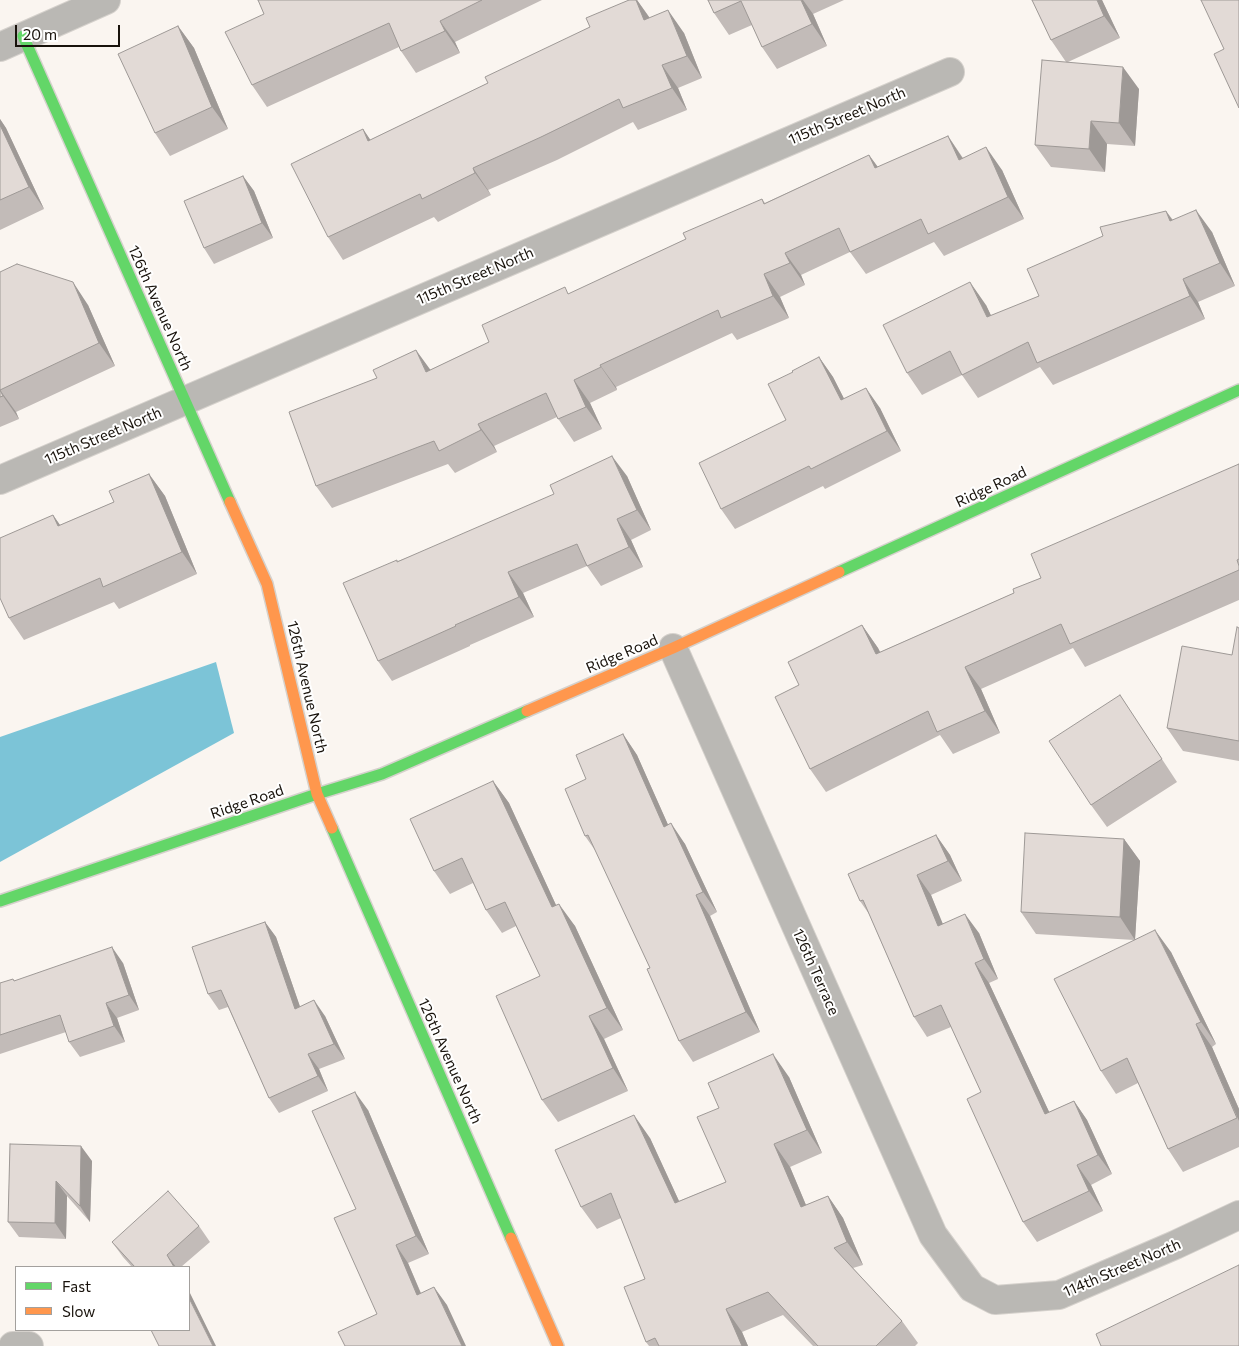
<!DOCTYPE html>
<style>
body{margin:0}
#map{position:relative;width:1239px;height:1346px;overflow:hidden;background:#faf5f0;font-family:Commissioner,sans-serif}
canvas{display:block}
.legend{position:absolute;left:15px;top:1266px;width:175px;height:65px;box-sizing:border-box;background:#fff;border:1px solid #a3a09d;margin:0;padding:6px 9px;list-style:none;font-size:15px;color:#18120b}
.legend li{display:flex;align-items:center;gap:10px;height:25px}
.legend b{width:25px;border:1px solid #a3a09d}
.scale{position:absolute;left:15px;top:25px;width:105px;height:22px;box-sizing:border-box;border:2px solid #18120b;border-top:0;padding-left:6px;font-size:15px;line-height:18px;white-space:nowrap;color:#18120b;-webkit-text-stroke:4px #fff;paint-order:stroke}
</style>
<div id="map">
<canvas width="1239" height="1346"></canvas>
<ul class="legend">
<li><b style="height:6px;background:#63d668"></b>Fast</li>
<li><b style="height:6px;background:#ff974d"></b>Slow</li>
</ul>
<div class="scale">20 m</div>
</div>
<script>
const ctx = document.querySelector('canvas').getContext('2d');
ctx.lineJoin = 'round';
function paint(path, color) {
  ctx.fillStyle = color;
  ctx.fill(path, 'evenodd');
}
function toPath(rows) {
  const path = new Path2D();
  for (const r of rows) {
    path.moveTo(r[0], r[1]);
    for (let i = 2; i < r.length; i += 2) path.lineTo(r[i], r[i + 1]);
  }
  return path;
}
function trace(path, color, width, dash) {
  ctx.strokeStyle = color;
  ctx.lineWidth = width;
  ctx.lineCap = dash ? 'butt' : 'round';
  ctx.setLineDash(dash || []);
  ctx.stroke(path);
}
function label(font, color, halo, rows, align = 'center') {
  ctx.font = font + ' Commissioner,sans-serif';
  ctx.lineWidth = 4;
  ctx.setLineDash([]);
  ctx.textBaseline = 'middle';
  ctx.strokeStyle = halo;
  ctx.fillStyle = color;
  for (const [text, x, y, turn = 0] of rows) {
    ctx.save();
    ctx.translate(x, y);
    ctx.rotate((+turn || 0) * Math.PI / 180);
    ctx.textAlign = isNaN(turn) ? turn : align;
    if (halo) ctx.strokeText(text, 0, 0);
    ctx.fillText(text, 0, 0);
    ctx.restore();
  }
}
paint(toPath([
 [216,662,234,733,0,862,0,737]
]), '#7cc4d7');
const street = toPath([
 [0,47,106,0],
 [0,480,950,72],
 [673,648,933,1235,972,1288,995,1300,1059,1295,1175,1245,1239,1215],
 [13,1346,29,1346]
]);
const fast = toPath([
 [23,36,230,502],
 [839,572,1239,390],
 [332,828,511,1238],
 [0,901,317,794,382,774,527,711]
]);
const slow = toPath([
 [230,502,267,584,317,794,332,828],
 [527,711,673,648,839,572],
 [511,1238,558,1346]
]);
trace(street, '#d5d1cc', 30);
trace(fast, '#d5d1cc', 14);
trace(slow, '#d5d1cc', 14);
trace(street, '#bab8b4', 28);
trace(fast, '#63d668', 11);
trace(slow, '#ff974d', 11);
paint(toPath([
 [258,0,542,0,455,42,460,53,416,73,401,51,399,47,267,107,252,85,264,14],
 [629,0,637,0,650,18,684,33,702,78,678,88,687,110,638,130,633,122,557,160,488,190,491,195,438,222,434,217,343,260,328,237,363,129,370,140,488,83,590,27],
 [708,0,844,0,813,14,827,46,777,69,762,47,752,25,729,35,714,13],
 [1032,0,1102,0,1120,38,1068,62,1139,89,1135,146,1107,144,1105,172,1051,167,1035,145,1066,62,1051,40],
 [178,26,194,48,228,129,170,156,155,133],
 [0,119,6,128,44,209,0,230],
 [948,136,963,158,1002,170,1024,219,944,256,934,242,866,274,850,252,801,275,805,285,780,297,789,318,737,340,732,333,616,387,617,390,590,403,602,429,574,442,557,417,494,446,497,452,455,473,448,464,332,508,316,486,377,378,430,370,489,342,569,294,686,239,762,199,765,203,869,155,878,167],
 [243,176,254,191,273,238,214,264,204,248],
 [1166,211,1173,220,1212,232,1235,286,1198,302,1205,319,1053,385,1040,367,978,398,962,375,922,395,907,373,986,305,991,316,1039,296],
 [0,272,88,305,115,366,16,412,19,419,0,427],
 [819,357,833,377,844,399,880,408,901,451,825,489,823,486,735,529,721,509,786,420,793,372],
 [1239,464,1239,600,1085,667,1073,648,981,689,1000,733,953,754,940,735,826,792,810,769,799,685,862,625,878,648,880,652,1014,593],
 [149,474,165,496,197,574,119,609,114,602,24,640,9,618,53,515,60,525,114,502],
 [627,476,651,530,631,540,643,567,601,586,587,566,523,593,534,617,470,645,470,646,392,681,378,661,398,561],
 [1239,628,1239,761,1183,751,1167,728,1232,655],
 [1120,695,1135,718,1177,782,1107,827,1091,805],
 [623,734,637,755,668,825,685,844,717,912,710,916,760,1032,693,1062,679,1041,650,968,597,853,585,836,586,779],
 [493,781,509,803,556,905,575,926,623,1030,604,1039,628,1091,558,1122,542,1100,540,976,516,926,502,933,486,910,473,883,450,894,434,871],
 [936,835,950,855,962,881,931,895,942,924,979,933,998,979,989,983,1049,1112,1074,1101,1087,1120,1112,1174,1091,1185,1103,1211,1037,1242,1023,1222,981,1092,951,1027,927,1037,914,1017,869,914,860,901],
 [1124,839,1140,861,1135,939,1171,952,1216,1044,1212,1047,1239,1109,1239,1147,1183,1172,1168,1149,1138,1083,1116,1094,1101,1071,1134,940,1036,934,1021,912],
 [265,922,276,937,300,1007,325,1016,345,1059,319,1069,328,1091,279,1113,269,1098,228,1007,219,1010,208,994],
 [123,963,139,1010,117,1018,125,1042,80,1057,69,1042,66,1032,0,1054,0,983],
 [789,1077,822,1153,790,1167,806,1205,828,1196,843,1218,863,1265,853,1268,902,1321,918,1343,915,1346,813,1346,783,1315,742,1332,748,1346,649,1346,646,1342,645,1279,621,1218,597,1229,581,1207,650,1138,679,1201,726,1182,719,1108],
 [368,1110,429,1254,408,1263,421,1293,447,1305,377,1314,356,1209],
 [10,1144,92,1161,90,1222,67,1196,66,1239,19,1237,8,1222],
 [199,1226,210,1242,181,1267,132,1267,123,1257,112,1242]
]), '#c2bbb8');
paint(toPath([
 [636,0,637,0,651,20,644,20],
 [801,0,803,0,813,14,827,46,812,24],
 [1097,0,1102,0,1120,38,1104,16],
 [668,10,684,33,702,78,687,56],
 [440,21,455,42,460,53,445,31],
 [178,26,194,48,228,129,212,107],
 [662,65,678,88,687,110,672,88],
 [1123,67,1139,89,1135,146,1119,123],
 [0,119,6,128,44,209,29,187,0,125],
 [1091,121,1107,144,1105,172,1089,149],
 [363,129,378,151,368,141],
 [948,136,963,159,959,160],
 [986,147,1002,170,1024,219,1008,197],
 [869,155,885,177,875,168],
 [473,168,488,190,491,195,475,173],
 [243,176,254,191,273,238,262,223],
 [1196,210,1212,232,1235,286,1220,263],
 [1166,211,1182,234,1170,221],
 [785,253,801,275,805,285,790,263],
 [764,274,780,297,789,318,773,296],
 [1183,279,1198,302,1205,319,1190,296],
 [73,282,88,305,115,366,99,343],
 [970,282,986,305,1003,340,987,317],
 [416,350,432,372,426,372],
 [819,357,833,377,855,420,841,400],
 [600,365,616,387,617,390,601,367],
 [574,380,590,403,602,429,586,407],
 [866,388,880,408,901,451,887,431],
 [0,390,16,412,19,419,3,396],
 [478,424,494,446,497,452,481,430],
 [612,456,627,476,651,530,637,510],
 [149,474,165,496,197,574,182,552],
 [53,515,69,538,58,526],
 [617,519,631,540,643,567,629,547],
 [508,572,523,593,534,617,519,597],
 [862,625,878,648,892,676,876,654],
 [965,667,981,689,1000,733,985,711],
 [623,734,637,755,678,847,664,827],
 [493,781,509,803,567,929,552,907],
 [671,823,685,844,717,912,703,892],
 [936,835,950,855,962,881,948,861],
 [1124,839,1140,861,1135,940,1120,917],
 [917,875,931,895,952,946,938,926],
 [696,895,710,916,760,1032,746,1012],
 [559,904,575,926,623,1030,607,1008],
 [965,914,979,933,998,979,984,959],
 [265,922,276,937,306,1024,295,1009],
 [1155,930,1171,952,1216,1044,1201,1022],
 [112,947,123,963,139,1010,129,995],
 [975,963,989,983,1059,1133,1045,1114],
 [314,1000,325,1016,345,1059,334,1044],
 [106,1003,117,1018,125,1042,114,1026],
 [589,1016,604,1039,628,1091,613,1068],
 [1196,1024,1212,1047,1239,1109,1239,1121],
 [308,1054,319,1069,328,1091,318,1076],
 [773,1054,789,1077,822,1153,807,1130],
 [355,1092,368,1110,429,1254,416,1236],
 [1074,1101,1087,1120,1112,1174,1098,1155],
 [634,1115,650,1138,690,1225,675,1203],
 [774,1144,790,1167,816,1229,801,1207],
 [81,1146,92,1161,90,1222,80,1206],
 [1077,1165,1091,1185,1103,1211,1089,1191],
 [56,1181,67,1196,66,1239,55,1223],
 [828,1196,843,1218,863,1265,847,1242],
 [396,1245,408,1263,429,1313,417,1295],
 [167,1255,176,1267,174,1267],
 [434,1287,447,1305,466,1346,462,1346],
 [189,1291,216,1346,213,1346,189,1298],
 [726,1309,742,1332,748,1346,742,1346]
]), '#9e9996');
const building = toPath([
 [258,0,482,0,440,21,445,31,401,51,389,23,252,85,225,32,264,14,258,0],
 [629,0,636,0,644,20,668,10,687,56,662,65,672,88,623,108,619,99,541,137,473,168,475,173,422,199,420,194,328,237,291,164,363,129,368,141,488,83,485,77,590,27,586,18,629,0],
 [708,0,801,0,812,24,762,47,741,1,714,13,708,0],
 [1032,0,1097,0,1104,16,1051,40,1032,0],
 [1201,0,1239,0,1239,108,1214,54,1224,49,1201,0],
 [178,26,212,107,155,133,118,54,178,26],
 [1042,60,1123,67,1119,123,1091,121,1089,149,1035,145,1042,60],
 [0,125,29,187,0,200,0,125],
 [948,136,959,160,986,147,1008,197,928,234,921,219,850,252,839,228,785,253,790,263,764,274,773,296,721,318,718,310,600,365,601,367,574,380,586,407,558,419,546,393,478,424,481,430,439,451,434,441,316,486,289,412,377,378,373,370,416,350,426,372,489,342,482,325,565,287,568,294,686,239,683,233,762,199,764,204,869,155,875,168,948,136],
 [243,176,262,223,204,248,184,201,243,176],
 [1196,210,1220,263,1183,279,1190,296,1037,363,1028,342,962,375,950,351,907,373,883,325,970,282,987,317,1039,296,1027,269,1103,236,1100,227,1166,211,1170,221,1196,210],
 [17,264,73,282,99,343,0,390,3,396,0,397,0,272,17,264],
 [819,357,841,400,866,388,887,431,811,469,809,466,721,509,699,463,786,420,768,384,793,372,792,371,819,357],
 [612,456,637,510,617,519,629,547,587,566,577,544,508,572,519,597,455,625,456,626,378,661,343,583,397,560,397,562,554,494,550,485,612,456],
 [1239,464,1239,559,1237,560,1239,566,1239,570,1070,644,1061,624,965,667,985,711,937,732,928,711,810,769,775,697,799,685,788,662,862,625,876,654,1014,593,1013,589,1041,578,1031,554,1239,464],
 [149,474,182,552,103,587,100,578,9,618,0,598,0,538,53,515,58,526,114,502,109,491,149,474],
 [1237,627,1239,628,1239,741,1167,728,1182,646,1232,655,1237,627],
 [1120,695,1162,759,1091,805,1049,741,1120,695],
 [623,734,664,827,671,823,703,892,696,895,746,1012,679,1041,647,969,650,968,588,835,585,836,565,789,586,779,576,755,623,734],
 [493,781,552,907,559,904,607,1008,589,1016,613,1068,542,1100,496,996,540,976,505,902,486,910,462,858,434,871,410,819,493,781],
 [1025,833,1124,839,1120,917,1021,912,1025,833],
 [936,835,948,861,917,875,938,926,965,914,984,959,975,963,1045,1114,1074,1101,1098,1155,1077,1165,1089,1191,1023,1222,967,1099,981,1092,941,1005,914,1017,863,900,860,901,848,874,936,835],
 [265,922,295,1009,314,1000,334,1044,308,1054,318,1076,269,1098,221,990,208,994,192,947,265,922],
 [1155,930,1201,1022,1196,1024,1237,1118,1168,1149,1127,1058,1101,1071,1054,979,1155,930],
 [112,947,129,995,106,1003,114,1026,69,1042,60,1015,0,1035,0,983,13,979,14,981,112,947],
 [773,1054,807,1130,774,1144,801,1207,828,1196,847,1242,834,1248,902,1321,876,1346,818,1346,768,1292,726,1309,742,1346,659,1346,655,1338,646,1342,624,1287,645,1279,611,1193,581,1207,555,1150,634,1115,675,1203,726,1182,697,1117,719,1108,708,1083,773,1054],
 [355,1092,416,1236,396,1245,417,1295,434,1287,462,1346,345,1346,338,1332,377,1314,334,1218,356,1209,312,1111,355,1092],
 [10,1144,81,1146,80,1206,56,1181,55,1223,8,1222,10,1144],
 [168,1191,199,1226,167,1255,174,1267,135,1267,112,1242,168,1191],
 [1239,1265,1239,1346,1101,1346,1096,1334,1239,1265],
 [189,1298,213,1346,159,1346,151,1330,189,1330,189,1298]
]);
paint(building, '#e2dad6');
trace(building, '#9e9996', 1);
label('15px', '#18120b', '#fff', [
 ["115th Street North",847,116,-23],
 ["115th Street North",475,276,-23],
 ["126th Avenue North",160,308,66],
 ["115th Street North",103,436,-23],
 ["Ridge Road",991,487,-25],
 ["Ridge Road",622,654,-23],
 ["126th Avenue North",307,687,77],
 ["Ridge Road",247,802,-19],
 ["126th Terrace",816,972,66],
 ["126th Avenue North",450,1061,66],
 ["114th Street North",1122,1268,-23]
]);
</script>
